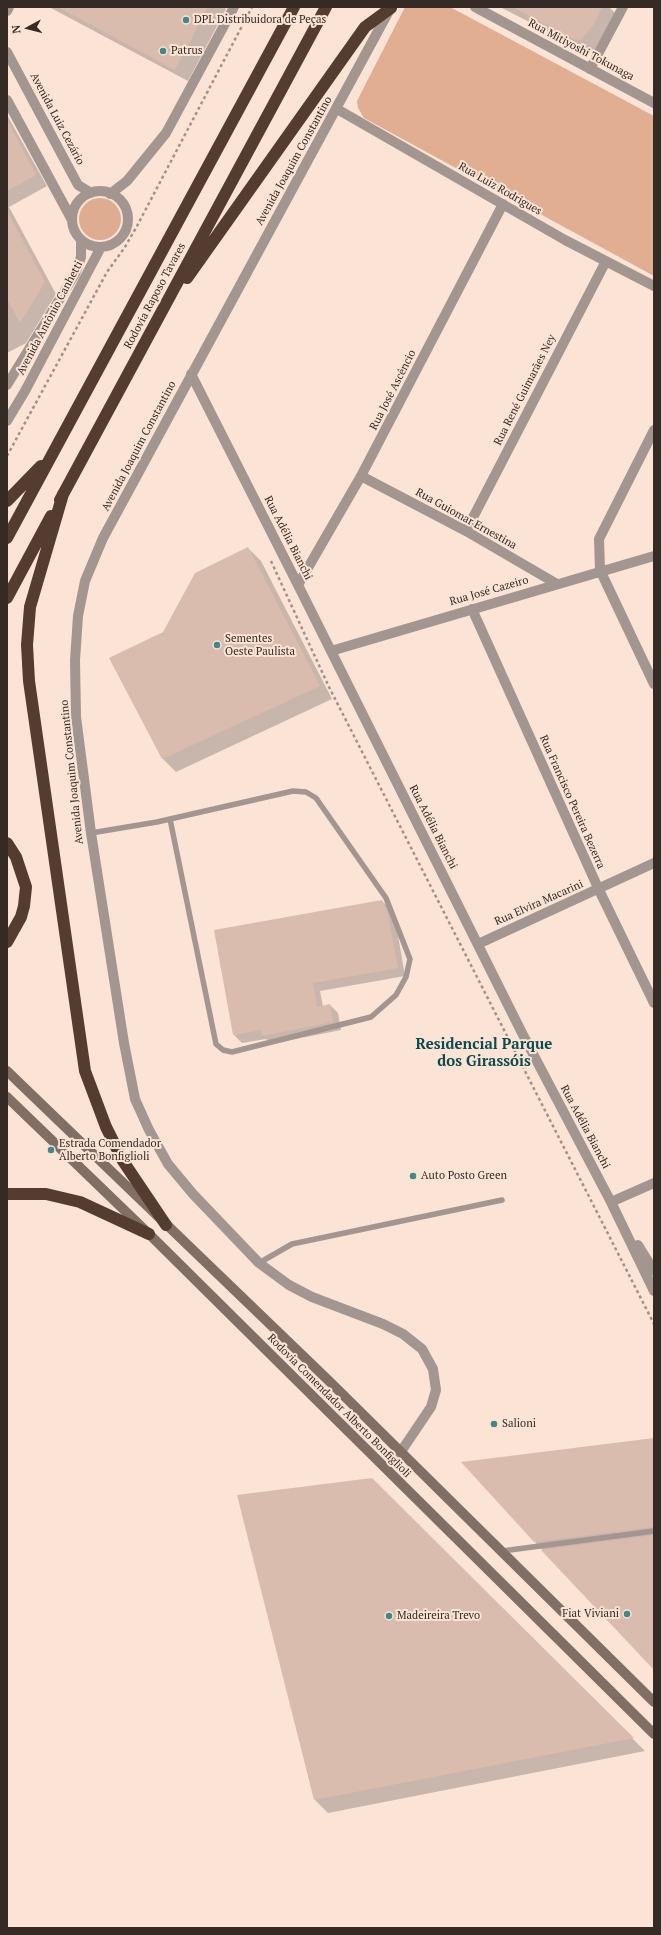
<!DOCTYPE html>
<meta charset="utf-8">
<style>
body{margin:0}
#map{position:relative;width:661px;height:1935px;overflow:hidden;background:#fbe3d6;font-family:"PT Serif",serif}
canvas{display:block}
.frame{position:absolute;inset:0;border:8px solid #352a24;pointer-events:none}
.north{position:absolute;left:8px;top:8px;width:40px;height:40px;-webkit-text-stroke:3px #fbe3d6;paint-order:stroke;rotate:263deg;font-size:11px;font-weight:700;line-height:16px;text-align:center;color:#352a24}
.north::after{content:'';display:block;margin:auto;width:14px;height:18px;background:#352a24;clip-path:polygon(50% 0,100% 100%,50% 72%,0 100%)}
</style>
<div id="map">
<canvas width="661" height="1935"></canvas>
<div class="frame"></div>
<div class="north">N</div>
</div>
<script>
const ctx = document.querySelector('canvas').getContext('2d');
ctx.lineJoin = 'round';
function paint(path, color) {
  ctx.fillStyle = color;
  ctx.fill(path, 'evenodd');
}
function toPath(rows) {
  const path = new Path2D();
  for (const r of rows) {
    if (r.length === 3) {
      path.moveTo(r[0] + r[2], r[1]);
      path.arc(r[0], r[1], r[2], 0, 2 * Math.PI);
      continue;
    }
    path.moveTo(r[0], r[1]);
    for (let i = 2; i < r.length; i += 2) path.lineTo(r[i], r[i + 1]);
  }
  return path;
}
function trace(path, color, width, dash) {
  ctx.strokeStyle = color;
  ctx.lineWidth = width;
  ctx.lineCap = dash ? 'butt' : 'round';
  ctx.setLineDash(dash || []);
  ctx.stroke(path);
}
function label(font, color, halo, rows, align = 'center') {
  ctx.font = font + ' "PT Serif",serif';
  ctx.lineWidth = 4;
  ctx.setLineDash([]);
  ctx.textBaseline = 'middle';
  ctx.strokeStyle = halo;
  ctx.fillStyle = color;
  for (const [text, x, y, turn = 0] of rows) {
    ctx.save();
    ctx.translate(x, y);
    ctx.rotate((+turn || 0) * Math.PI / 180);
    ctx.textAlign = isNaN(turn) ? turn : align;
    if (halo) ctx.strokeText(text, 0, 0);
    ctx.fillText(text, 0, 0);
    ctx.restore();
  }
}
paint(toPath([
 [100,219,21]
]), '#deac90');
paint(toPath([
 [405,7,450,7,654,116,654,276,364,118,358,108,357,101]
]), '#e1ae92');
paint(toPath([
 [49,7,224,7,226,9,188,81],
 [500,7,609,7,617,15,594,53,588,52],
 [7,115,47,186,9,207,56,294,26,343,7,353],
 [248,548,261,561,332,699,176,772,163,759,164,632],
 [382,901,390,909,396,924,405,976,320,991,323,1007,330,1005,338,1013,341,1030,271,1044,266,1039,242,1043,234,1035],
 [654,1439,654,1668,535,1542],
 [372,1479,645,1751,328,1813,315,1800]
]), '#0003');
paint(toPath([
 [58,7,208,7,175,70],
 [513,7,602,7,594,24,581,40,574,39],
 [7,120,36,175,7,191],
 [7,211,45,282,20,323,7,298],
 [248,547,320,686,162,759,109,658,163,632,195,573],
 [382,900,388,915,398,968,313,983,317,1007,330,1004,333,1022,262,1036,261,1030,233,1035,214,930],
 [654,1438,654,1527,534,1542,461,1462],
 [372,1478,634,1738,314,1800,237,1495],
 [654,1535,654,1670,541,1550]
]), '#d9bcad');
trace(toPath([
 [7,456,107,272,125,247,137,226,252,7],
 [271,561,329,687,654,1324]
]), '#a49187', 2.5, [3, 3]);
trace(toPath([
 [91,833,157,822,170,819,293,791,306,792,316,798,386,898,410,959,406,977,396,995,371,1017,232,1052,223,1050,216,1044,170,819],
 [259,1263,292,1244,502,1200],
 [502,1551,654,1531]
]), '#a39690', 5.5);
trace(toPath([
 [475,7,654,103],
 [7,11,9,7],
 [590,69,623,7],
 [337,109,565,240,654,286],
 [191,374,298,585,522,1033,611,1202,654,1291],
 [654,430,599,539,600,570,654,684],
 [361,476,466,531,557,584],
 [466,531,606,261],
 [298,585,361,476,503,204],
 [472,609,599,890,654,1003],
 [331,651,654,556],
 [478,944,654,863],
 [611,1202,654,1183],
 [638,1245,654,1271]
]), '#a39690', 10);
trace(toPath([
 [390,9,103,538,85,581,78,616,75,660,76,717,91,833,124,1043,135,1099,149,1130,168,1164,193,1194,259,1263,289,1285,312,1297,383,1324,403,1334,422,1349,433,1369,436,1390,431,1407,400,1453],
 [7,52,78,185,91,193],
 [7,100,72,220],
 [100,219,28],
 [110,194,127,181,166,133,234,7],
 [7,385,75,274,81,257,81,240],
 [7,421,25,391,101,247]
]), '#a39690', 10);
trace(toPath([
 [7,1071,328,1380,654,1702],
 [7,1097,149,1234,654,1734]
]), '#816f66', 10);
trace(toPath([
 [187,278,365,27,391,8],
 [63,494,30,607,27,645,29,681,85,1071,106,1127,123,1161,166,1225],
 [60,500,326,7],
 [7,501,41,466],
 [7,538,294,7],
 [7,598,51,516],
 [7,843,16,857,26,887,24,906,21,917,7,942],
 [7,1194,46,1194,80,1202,149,1234]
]), '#543d30', 12);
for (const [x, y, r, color] of [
 [186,20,4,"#40888c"],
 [163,51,4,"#40888c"],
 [217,645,4,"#40888c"],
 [51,1150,4,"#40888c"],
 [413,1176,4,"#40888c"],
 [494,1424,4,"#40888c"],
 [627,1614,4,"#40888c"],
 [389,1616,4,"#40888c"]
]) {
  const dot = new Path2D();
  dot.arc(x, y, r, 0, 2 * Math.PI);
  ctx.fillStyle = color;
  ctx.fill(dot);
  trace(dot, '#fbe3d6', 1.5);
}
label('11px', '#352a24', '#fbe3d6', [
 ["DPL Distribuidora de Peças",194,20],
 ["Patrus",171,51],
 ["Sementes",225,639],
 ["Oeste Paulista",225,652],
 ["Estrada Comendador",59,1144],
 ["Alberto Bonfiglioli",59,1157],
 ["Auto Posto Green",421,1176],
 ["Salioni",502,1424],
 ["Fiat Viviani",619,1614,"right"],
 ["Madeireira Trevo",397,1616]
], 'left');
label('11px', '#352a24', '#fbe3d6', [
 ["Rua Mitiyoshi Tokunaga",581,50,28],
 ["Avenida Luiz Cezário",57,119,62],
 ["Avenida Joaquim Constantino",294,161,-61],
 ["Rua Luiz Rodrigues",500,189,30],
 ["Rodovia Raposo Tavares",155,296,-62],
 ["Avenida Antônio Canhetti",50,318,-62],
 ["Rua José Ascêncio",393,390,-63],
 ["Rua René Guimarães Ney",525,390,-63],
 ["Avenida Joaquim Constantino",139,446,-62],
 ["Rua Guiomar Ernestina",466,519,29],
 ["Rua Adélia Bianchi",288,538,63],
 ["Rua José Cazeiro",489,591,-16],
 ["Avenida Joaquim Constantino",72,772,-96],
 ["Rua Francisco Pereira Bezerra",572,802,66],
 ["Rua Adélia Bianchi",433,827,63],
 ["Rua Elvira Macarini",539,903,-24],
 ["Rua Adélia Bianchi",585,1127,62],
 ["Rodovia Comendador Alberto Bonfiglioli",339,1406,45]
]);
label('bold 15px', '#0b4b4e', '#fbe3d6', [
 ["Residencial Parque",484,1045],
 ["dos Girassóis",484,1062]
]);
</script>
